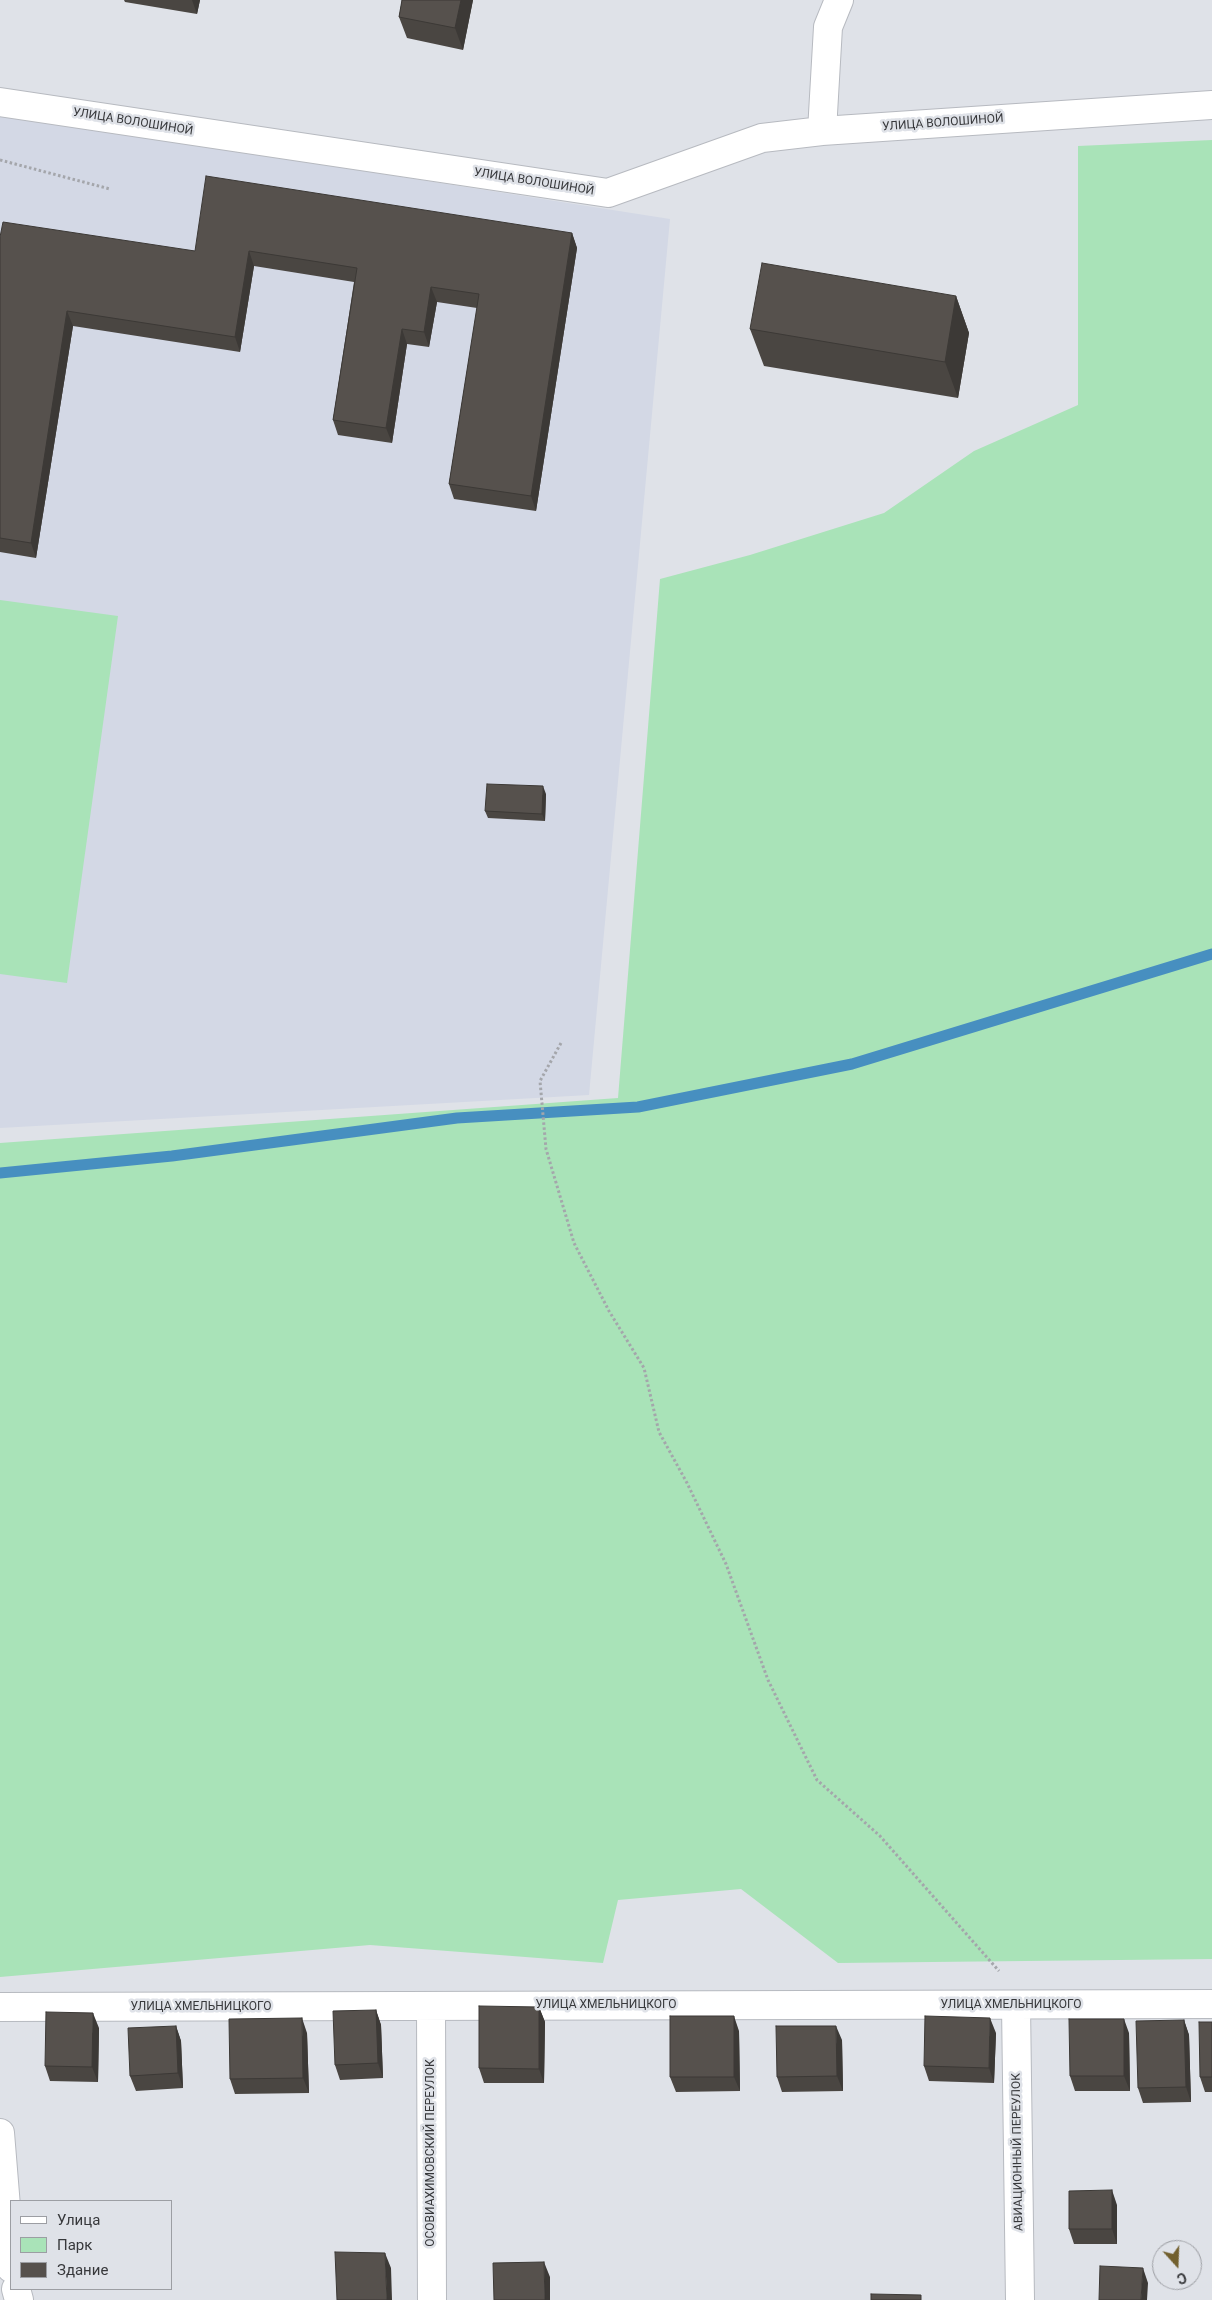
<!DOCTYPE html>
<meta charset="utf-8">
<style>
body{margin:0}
#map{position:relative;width:1212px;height:2300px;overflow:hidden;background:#dfe2e8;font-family:Roboto,sans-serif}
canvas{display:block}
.legend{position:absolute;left:10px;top:2200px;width:162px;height:90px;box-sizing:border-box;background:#dfe2e8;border:1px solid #9c9ea3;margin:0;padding:6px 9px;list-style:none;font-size:15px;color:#37383b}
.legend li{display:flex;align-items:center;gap:10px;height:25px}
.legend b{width:25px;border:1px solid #9c9ea3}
.north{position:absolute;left:1152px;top:2240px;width:50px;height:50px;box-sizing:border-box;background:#dfe2e8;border:1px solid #9c9ea3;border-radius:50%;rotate:160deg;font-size:14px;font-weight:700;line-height:20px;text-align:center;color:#37383b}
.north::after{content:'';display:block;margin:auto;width:18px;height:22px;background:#72602e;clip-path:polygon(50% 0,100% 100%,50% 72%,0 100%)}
</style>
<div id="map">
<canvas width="1212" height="2300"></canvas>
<ul class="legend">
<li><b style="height:6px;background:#fff"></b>Улица</li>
<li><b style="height:14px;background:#a9e3b8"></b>Парк</li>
<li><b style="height:14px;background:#56514d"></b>Здание</li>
</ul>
<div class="north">С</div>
</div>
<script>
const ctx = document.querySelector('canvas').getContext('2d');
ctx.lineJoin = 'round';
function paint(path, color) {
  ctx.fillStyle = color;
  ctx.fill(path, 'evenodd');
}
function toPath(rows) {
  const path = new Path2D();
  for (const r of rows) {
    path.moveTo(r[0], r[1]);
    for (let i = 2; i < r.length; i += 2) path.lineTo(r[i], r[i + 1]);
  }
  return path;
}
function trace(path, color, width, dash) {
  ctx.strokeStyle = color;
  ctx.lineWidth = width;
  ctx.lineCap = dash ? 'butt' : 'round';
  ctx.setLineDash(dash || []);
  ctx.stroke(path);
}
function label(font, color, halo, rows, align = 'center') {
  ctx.font = font + ' Roboto,sans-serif';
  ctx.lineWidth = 5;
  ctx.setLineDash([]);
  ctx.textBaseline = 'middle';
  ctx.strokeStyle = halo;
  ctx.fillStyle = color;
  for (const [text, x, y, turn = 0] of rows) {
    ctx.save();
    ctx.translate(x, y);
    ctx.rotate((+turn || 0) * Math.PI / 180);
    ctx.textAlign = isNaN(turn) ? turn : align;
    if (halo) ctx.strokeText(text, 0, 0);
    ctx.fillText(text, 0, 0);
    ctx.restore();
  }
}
paint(toPath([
 [0,114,670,219,589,1095,0,1128]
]), '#d3d8e5');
paint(toPath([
 [1212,140,1212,1959,838,1963,741,1889,618,1900,603,1963,370,1945,0,1977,0,1143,618,1098,660,579,750,555,884,513,974,451,1078,405,1078,146],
 [0,600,118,616,67,983,0,974]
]), '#a9e3b8');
trace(toPath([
 [0,1173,172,1156,457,1118,638,1107,852,1064,1212,954]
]), '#478fc0', 11);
const street = toPath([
 [0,102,608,193,762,138,822,131,1212,105],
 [822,131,828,27,839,0],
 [1016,2005,1020,2300],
 [431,2006,432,2300],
 [0,2007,1212,2004],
 [0,2133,11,2268],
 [16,2289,19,2300]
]);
trace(street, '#b7bac0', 30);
trace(toPath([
 [0,160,110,189],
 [561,1043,540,1081,546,1149,574,1243,609,1311,644,1368,659,1432,687,1483,726,1564,768,1680,817,1780,880,1836,999,1971]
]), '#a4a6ab', 3, [2.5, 2.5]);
trace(street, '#fff', 28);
paint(toPath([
 [124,0,200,0,197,14,125,2],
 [402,0,473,0,463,50,407,38,399,17],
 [572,233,577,248,536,511,454,499,449,484,477,308,437,302,429,347,407,344,392,443,338,435,333,420,354,282,254,266,240,352,73,326,36,558,0,552,0,237,195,251],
 [956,296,969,333,958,398,764,366,750,329],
 [546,794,545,821,488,818,485,811],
 [539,2007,545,2022,544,2083,484,2083,479,2068],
 [376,2010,381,2025,383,2078,340,2080,335,2065],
 [1184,2020,1189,2035,1191,2102,1143,2103,1138,2088],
 [1212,2022,1212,2092,1205,2092,1200,2077],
 [176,2026,181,2041,183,2088,136,2091,130,2076],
 [99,2028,98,2082,50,2081,45,2066],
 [739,2031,740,2091,676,2092,670,2077],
 [307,2033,309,2093,235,2094,230,2079],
 [996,2033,994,2083,929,2081,924,2066],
 [1129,2033,1130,2091,1075,2091,1070,2076],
 [842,2040,843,2091,782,2092,777,2077],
 [1117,2205,1117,2244,1074,2244,1069,2229]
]), '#4a4642');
paint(toPath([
 [192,0,200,0,197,14],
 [461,0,473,0,463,50,455,28],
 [572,233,577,248,536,511,531,496],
 [249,251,254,266,240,352,235,337],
 [431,287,437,302,429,347,424,332],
 [956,296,969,333,958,398,945,362],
 [67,311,73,326,36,558,31,543],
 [402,329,407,344,392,443,386,428],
 [543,786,546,794,545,821,542,814],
 [539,2007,545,2022,544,2083,539,2069],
 [376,2010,381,2025,383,2078,378,2063],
 [93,2013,99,2028,98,2082,92,2067],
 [734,2016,739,2031,740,2091,734,2077],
 [302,2018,307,2033,309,2093,303,2078],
 [990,2018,996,2033,994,2083,989,2068],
 [1124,2019,1129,2033,1130,2091,1124,2076],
 [1184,2020,1189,2035,1191,2102,1186,2087],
 [176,2026,181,2041,183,2088,178,2073],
 [836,2026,842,2040,843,2091,837,2076],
 [1112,2190,1117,2205,1117,2244,1112,2229],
 [385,2253,391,2268,392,2300,387,2300],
 [544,2262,550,2277,550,2300,545,2300],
 [1143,2268,1148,2283,1147,2300,1141,2300]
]), '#3c3936');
const building = toPath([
 [402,0,461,0,455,28,399,17,402,0],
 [206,176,572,233,531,496,449,484,479,294,431,287,424,332,402,329,386,428,333,420,357,268,249,251,235,337,67,311,31,543,0,538,0,237,3,222,195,251,206,176],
 [762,263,956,296,945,362,750,329,762,263],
 [487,784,543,786,542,814,485,811,487,784],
 [479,2006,539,2007,539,2069,479,2068,479,2006],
 [376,2010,378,2063,335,2065,333,2011,376,2010],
 [46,2012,93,2013,92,2067,45,2066,46,2012],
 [670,2016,734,2016,734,2077,670,2077,670,2016],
 [925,2016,990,2018,989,2068,924,2066,925,2016],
 [302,2018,303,2078,230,2079,229,2019,302,2018],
 [1069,2019,1124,2019,1124,2076,1070,2076,1069,2019],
 [1184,2020,1186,2087,1138,2088,1136,2021,1184,2020],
 [1199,2022,1212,2022,1212,2077,1200,2077,1199,2022],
 [176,2026,178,2073,130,2076,128,2028,176,2026],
 [776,2026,836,2026,837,2076,777,2077,776,2026],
 [1112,2190,1112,2229,1069,2229,1069,2191,1112,2190],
 [335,2252,385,2253,387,2300,337,2300,335,2252],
 [544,2262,545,2300,494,2300,493,2263,544,2262],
 [1100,2266,1143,2268,1141,2300,1099,2300,1100,2266],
 [871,2294,921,2295,921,2300,871,2300,871,2294]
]);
paint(building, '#56514d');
trace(building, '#3c3936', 1);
label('12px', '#37383b', '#dfe2e8', [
 ["УЛИЦА ВОЛОШИНОЙ",133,122,9],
 ["УЛИЦА ВОЛОШИНОЙ",943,123,-4],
 ["УЛИЦА ВОЛОШИНОЙ",534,182,9],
 ["УЛИЦА ХМЕЛЬНИЦКОГО",606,2005],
 ["УЛИЦА ХМЕЛЬНИЦКОГО",1011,2005],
 ["УЛИЦА ХМЕЛЬНИЦКОГО",201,2007],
 ["АВИАЦИОННЫЙ ПЕРЕУЛОК",1018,2152,-91],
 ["ОСОВИАХИМОВСКИЙ ПЕРЕУЛОК",431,2153,-90]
]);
</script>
